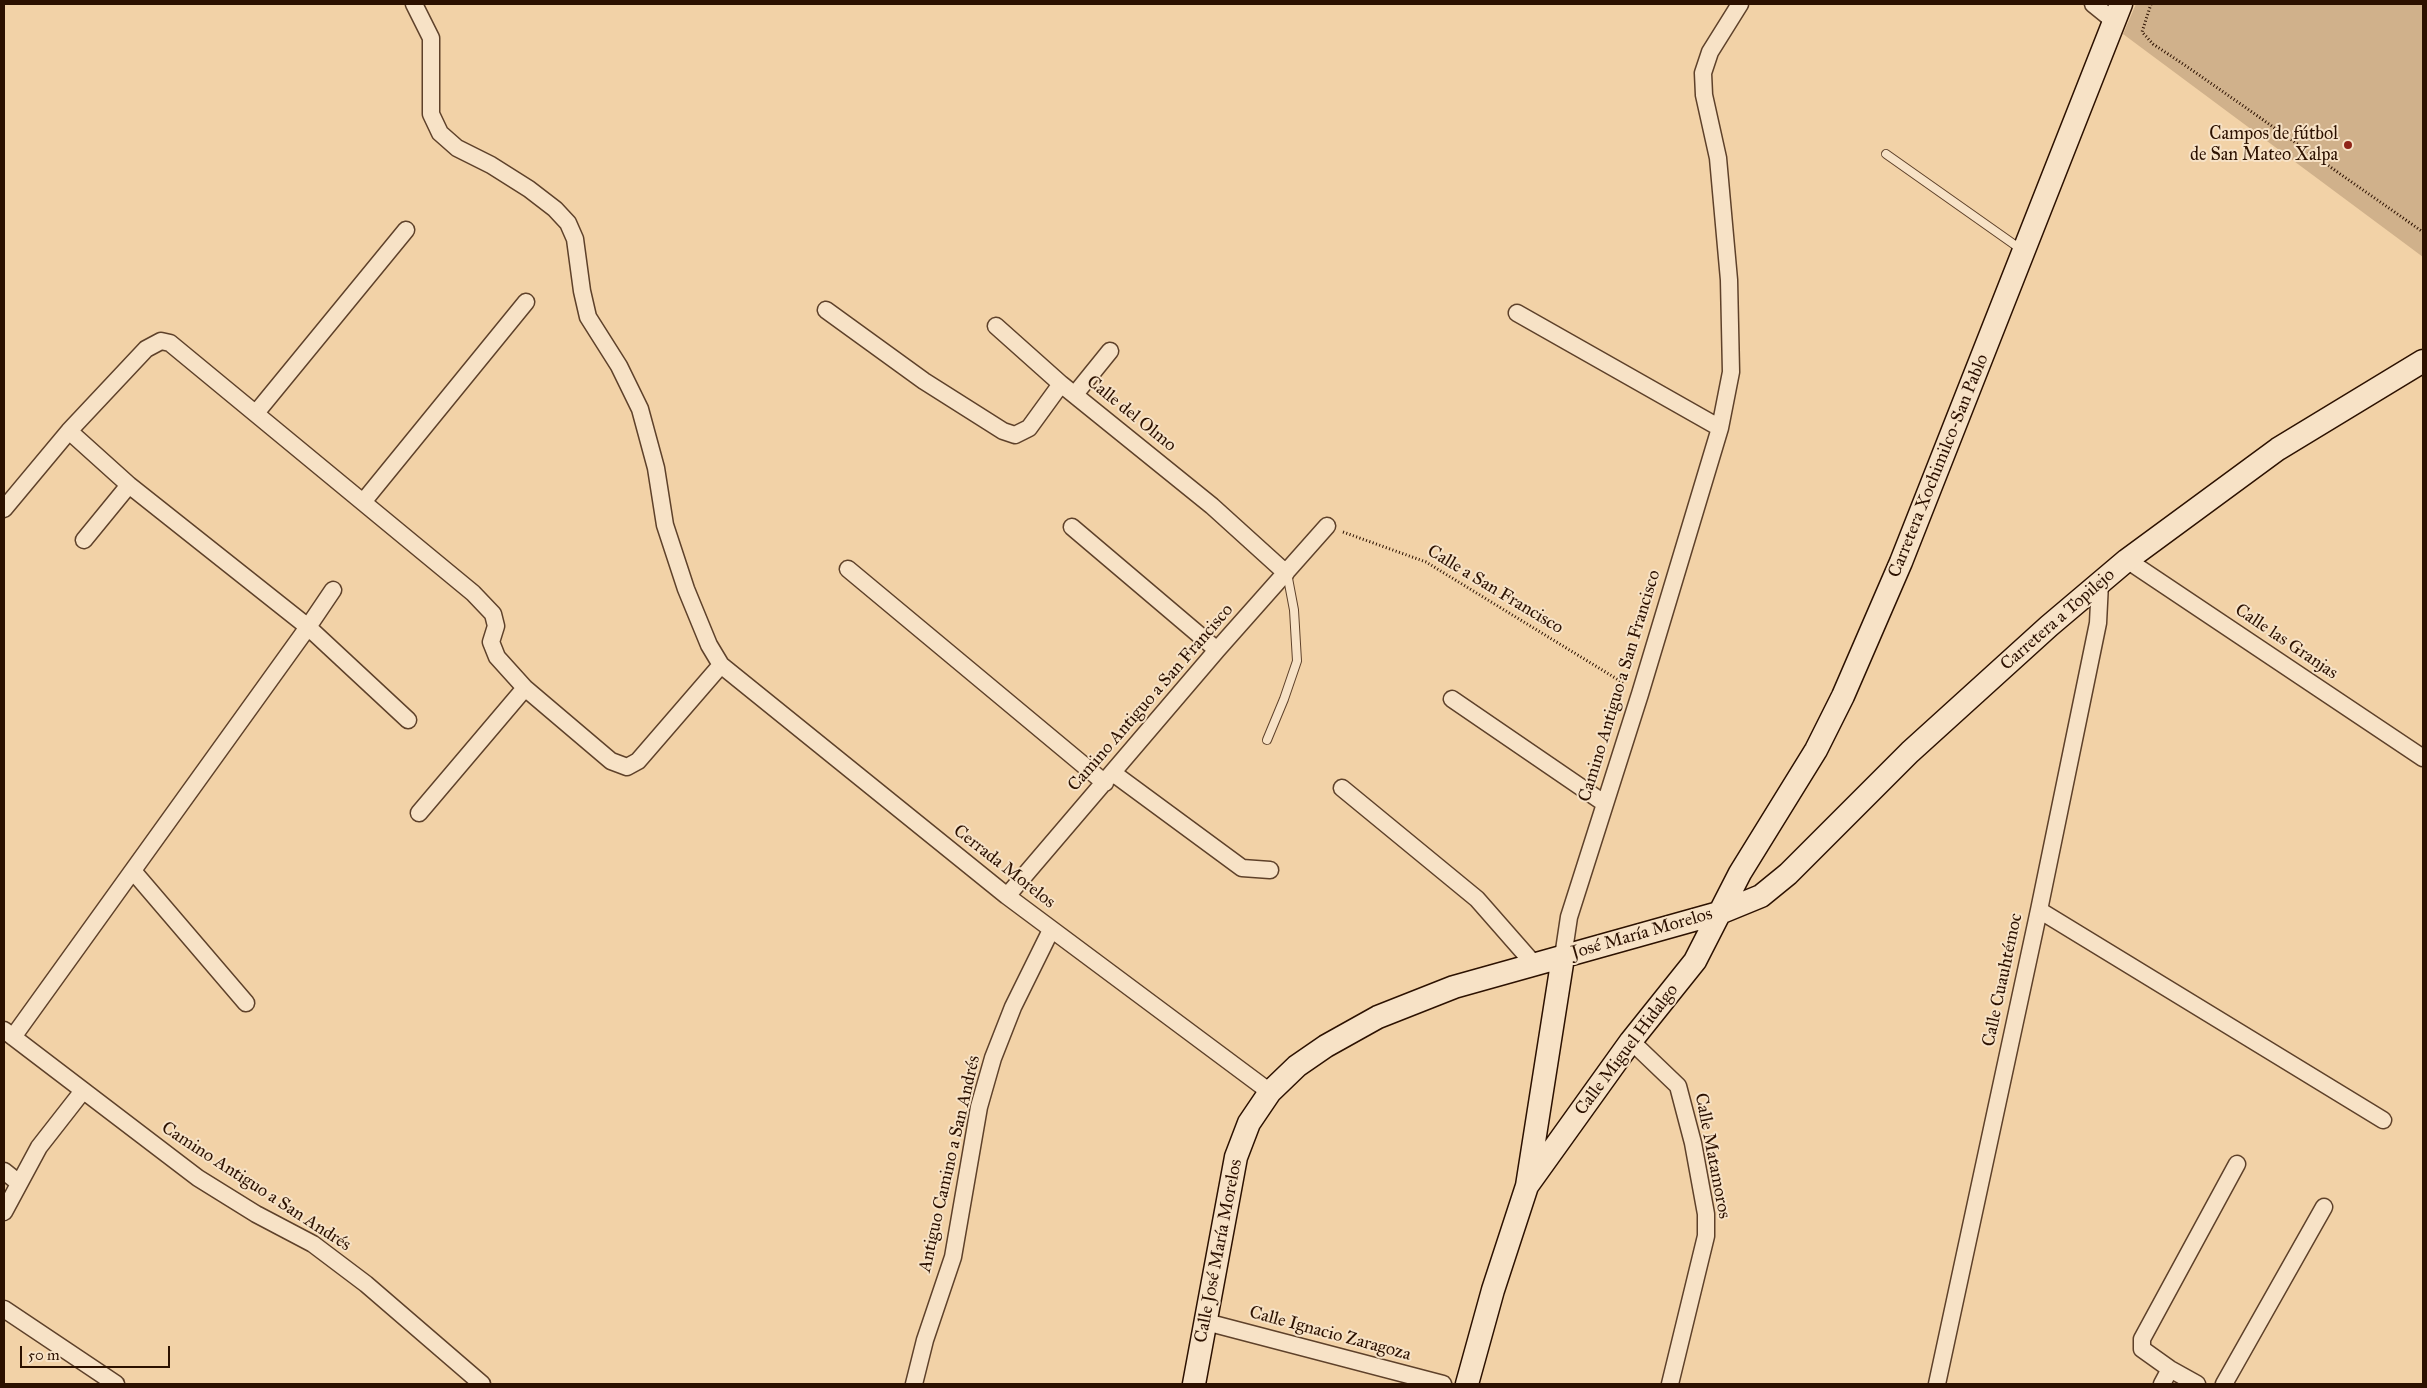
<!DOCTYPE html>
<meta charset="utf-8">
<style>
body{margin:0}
#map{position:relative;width:2427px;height:1388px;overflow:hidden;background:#f2d2a7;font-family:"IM FELL Great Primer",serif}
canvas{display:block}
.frame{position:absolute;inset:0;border:5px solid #2c1100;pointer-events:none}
.scale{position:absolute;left:20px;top:1346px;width:150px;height:22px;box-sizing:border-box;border:2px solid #2c1100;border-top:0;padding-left:6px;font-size:15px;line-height:18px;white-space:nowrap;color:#2c1100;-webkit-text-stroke:4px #f7e2c6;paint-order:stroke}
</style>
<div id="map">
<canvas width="2427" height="1388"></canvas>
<div class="frame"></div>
<div class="scale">50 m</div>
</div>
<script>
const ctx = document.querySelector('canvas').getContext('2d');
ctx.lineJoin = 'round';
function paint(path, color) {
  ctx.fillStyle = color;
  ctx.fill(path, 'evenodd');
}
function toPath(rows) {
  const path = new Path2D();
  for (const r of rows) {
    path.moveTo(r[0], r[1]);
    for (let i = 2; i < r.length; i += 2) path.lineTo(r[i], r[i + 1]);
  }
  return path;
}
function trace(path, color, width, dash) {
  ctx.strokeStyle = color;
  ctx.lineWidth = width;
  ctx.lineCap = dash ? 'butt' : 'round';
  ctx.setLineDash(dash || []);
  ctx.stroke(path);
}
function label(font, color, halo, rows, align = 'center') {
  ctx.font = font + ' "IM FELL Great Primer",serif';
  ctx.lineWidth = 4;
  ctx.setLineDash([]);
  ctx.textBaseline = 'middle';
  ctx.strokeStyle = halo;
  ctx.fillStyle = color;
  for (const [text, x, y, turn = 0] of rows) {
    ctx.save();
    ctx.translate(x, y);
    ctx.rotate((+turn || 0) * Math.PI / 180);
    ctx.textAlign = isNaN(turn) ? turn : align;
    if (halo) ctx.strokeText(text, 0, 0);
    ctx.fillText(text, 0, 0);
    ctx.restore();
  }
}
paint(toPath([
 [2136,4,2423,4,2423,257,2123,34]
]), '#d0b18b');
const lane = toPath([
 [1886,154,2022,250],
 [1267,740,1284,699,1297,661,1294,610,1287,573]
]);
const street = toPath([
 [414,4,431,38,431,114,440,133,457,148,491,165,529,189,555,209,568,223,575,239,582,291,588,317,619,366,640,409,656,468,665,525,686,589,709,645,721,665,1007,896,1270,1092],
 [2093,4,2114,21],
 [826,310,924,381,1003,431,1015,435,1029,428,1061,384],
 [1517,313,1720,428],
 [996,326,1061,384,1212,506,1286,573],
 [1076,393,1110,351],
 [256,413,406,230],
 [69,431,129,485,308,627,408,720],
 [363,502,526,302],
 [4,509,69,431,146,349,161,341,170,343,473,593,493,614,496,626,491,642,497,657,525,688,611,761,627,767,638,761,721,665],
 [1072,527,1217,650],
 [84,540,129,485],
 [2127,560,2423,758],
 [848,569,1105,783],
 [1452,699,1604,803],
 [1113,773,1242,868,1270,870],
 [1342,788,1477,899,1534,964],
 [419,813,525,688],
 [133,871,246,1003],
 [1007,896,1217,650,1327,526],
 [2039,910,2383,1120],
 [1563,957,1569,917,1640,694,1720,428,1731,372,1729,280,1718,158,1704,95,1703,73,1710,52,1740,4],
 [4,1030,198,1178,256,1214,313,1244,366,1284,482,1384],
 [13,1037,308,627,333,590],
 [1631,1041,1678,1086,1693,1143,1706,1214,1706,1236,1670,1384],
 [4,1171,19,1183],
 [4,1212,39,1147,82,1092],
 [4,1309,116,1384],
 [1206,1322,1443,1384],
 [914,1384,925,1340,953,1257,979,1107,993,1058,1013,1007,1051,930],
 [1937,1384,2039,910,2098,623,2100,583],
 [2162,1384,2170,1369],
 [2197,1384,2170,1369,2142,1349,2142,1339,2237,1164],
 [2224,1384,2324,1207]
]);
const secondary = toPath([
 [1527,1186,1631,1041,1695,961,1740,873,1816,750,1843,696,1901,562,2121,4],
 [1194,1384,1236,1157,1249,1123,1270,1092,1297,1066,1326,1046,1378,1017,1454,987,1722,912,1761,896,1788,874,1910,752,2049,626,2127,560,2278,449,2423,361],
 [1467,1384,1493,1290,1527,1186,1563,957]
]);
trace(lane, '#5e412a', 10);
trace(street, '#5e412a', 19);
trace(secondary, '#2c1100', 25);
trace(toPath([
 [2151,4,2142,32,2153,44,2192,70,2423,232],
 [1343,532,1426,562,1625,684]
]), '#2c1100', 3, [1, 2.5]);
trace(lane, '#f7e2c6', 8);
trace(street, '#f7e2c6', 16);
trace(secondary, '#f7e2c6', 22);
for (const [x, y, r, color] of [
 [2348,145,5,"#8f2418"]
]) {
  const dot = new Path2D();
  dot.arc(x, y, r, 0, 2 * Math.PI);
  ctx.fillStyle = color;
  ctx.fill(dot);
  trace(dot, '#f7e2c6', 2);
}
label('18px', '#2c1100', '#f7e2c6', [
 ["Campos de fútbol",2338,135],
 ["de San Mateo Xalpa",2338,156]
], 'right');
label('18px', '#2c1100', '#f7e2c6', [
 ["Calle del Olmo",1131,414,39],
 ["Carretera Xochimilco-San Pablo",1939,466,-68],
 ["Calle a San Francisco",1495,590,31],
 ["Carretera a Topilejo",2058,620,-41],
 ["Calle las Granjas",2286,642,34],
 ["Camino Antiguo a San Francisco",1620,686,-73],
 ["Camino Antiguo a San Francisco",1151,698,-49],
 ["Cerrada Morelos",1004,867,38],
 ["José María Morelos",1642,934,-16],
 ["Calle Cuauhtémoc",2003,980,-78],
 ["Calle Miguel Hidalgo",1627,1050,-53],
 ["Calle Matamoros",1712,1156,79],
 ["Antiguo Camino a San Andrés",950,1164,-77],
 ["Camino Antiguo a San Andrés",256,1187,33],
 ["Calle José María Morelos",1219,1251,-79],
 ["Calle Ignacio Zaragoza",1330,1334,15]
]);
</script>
